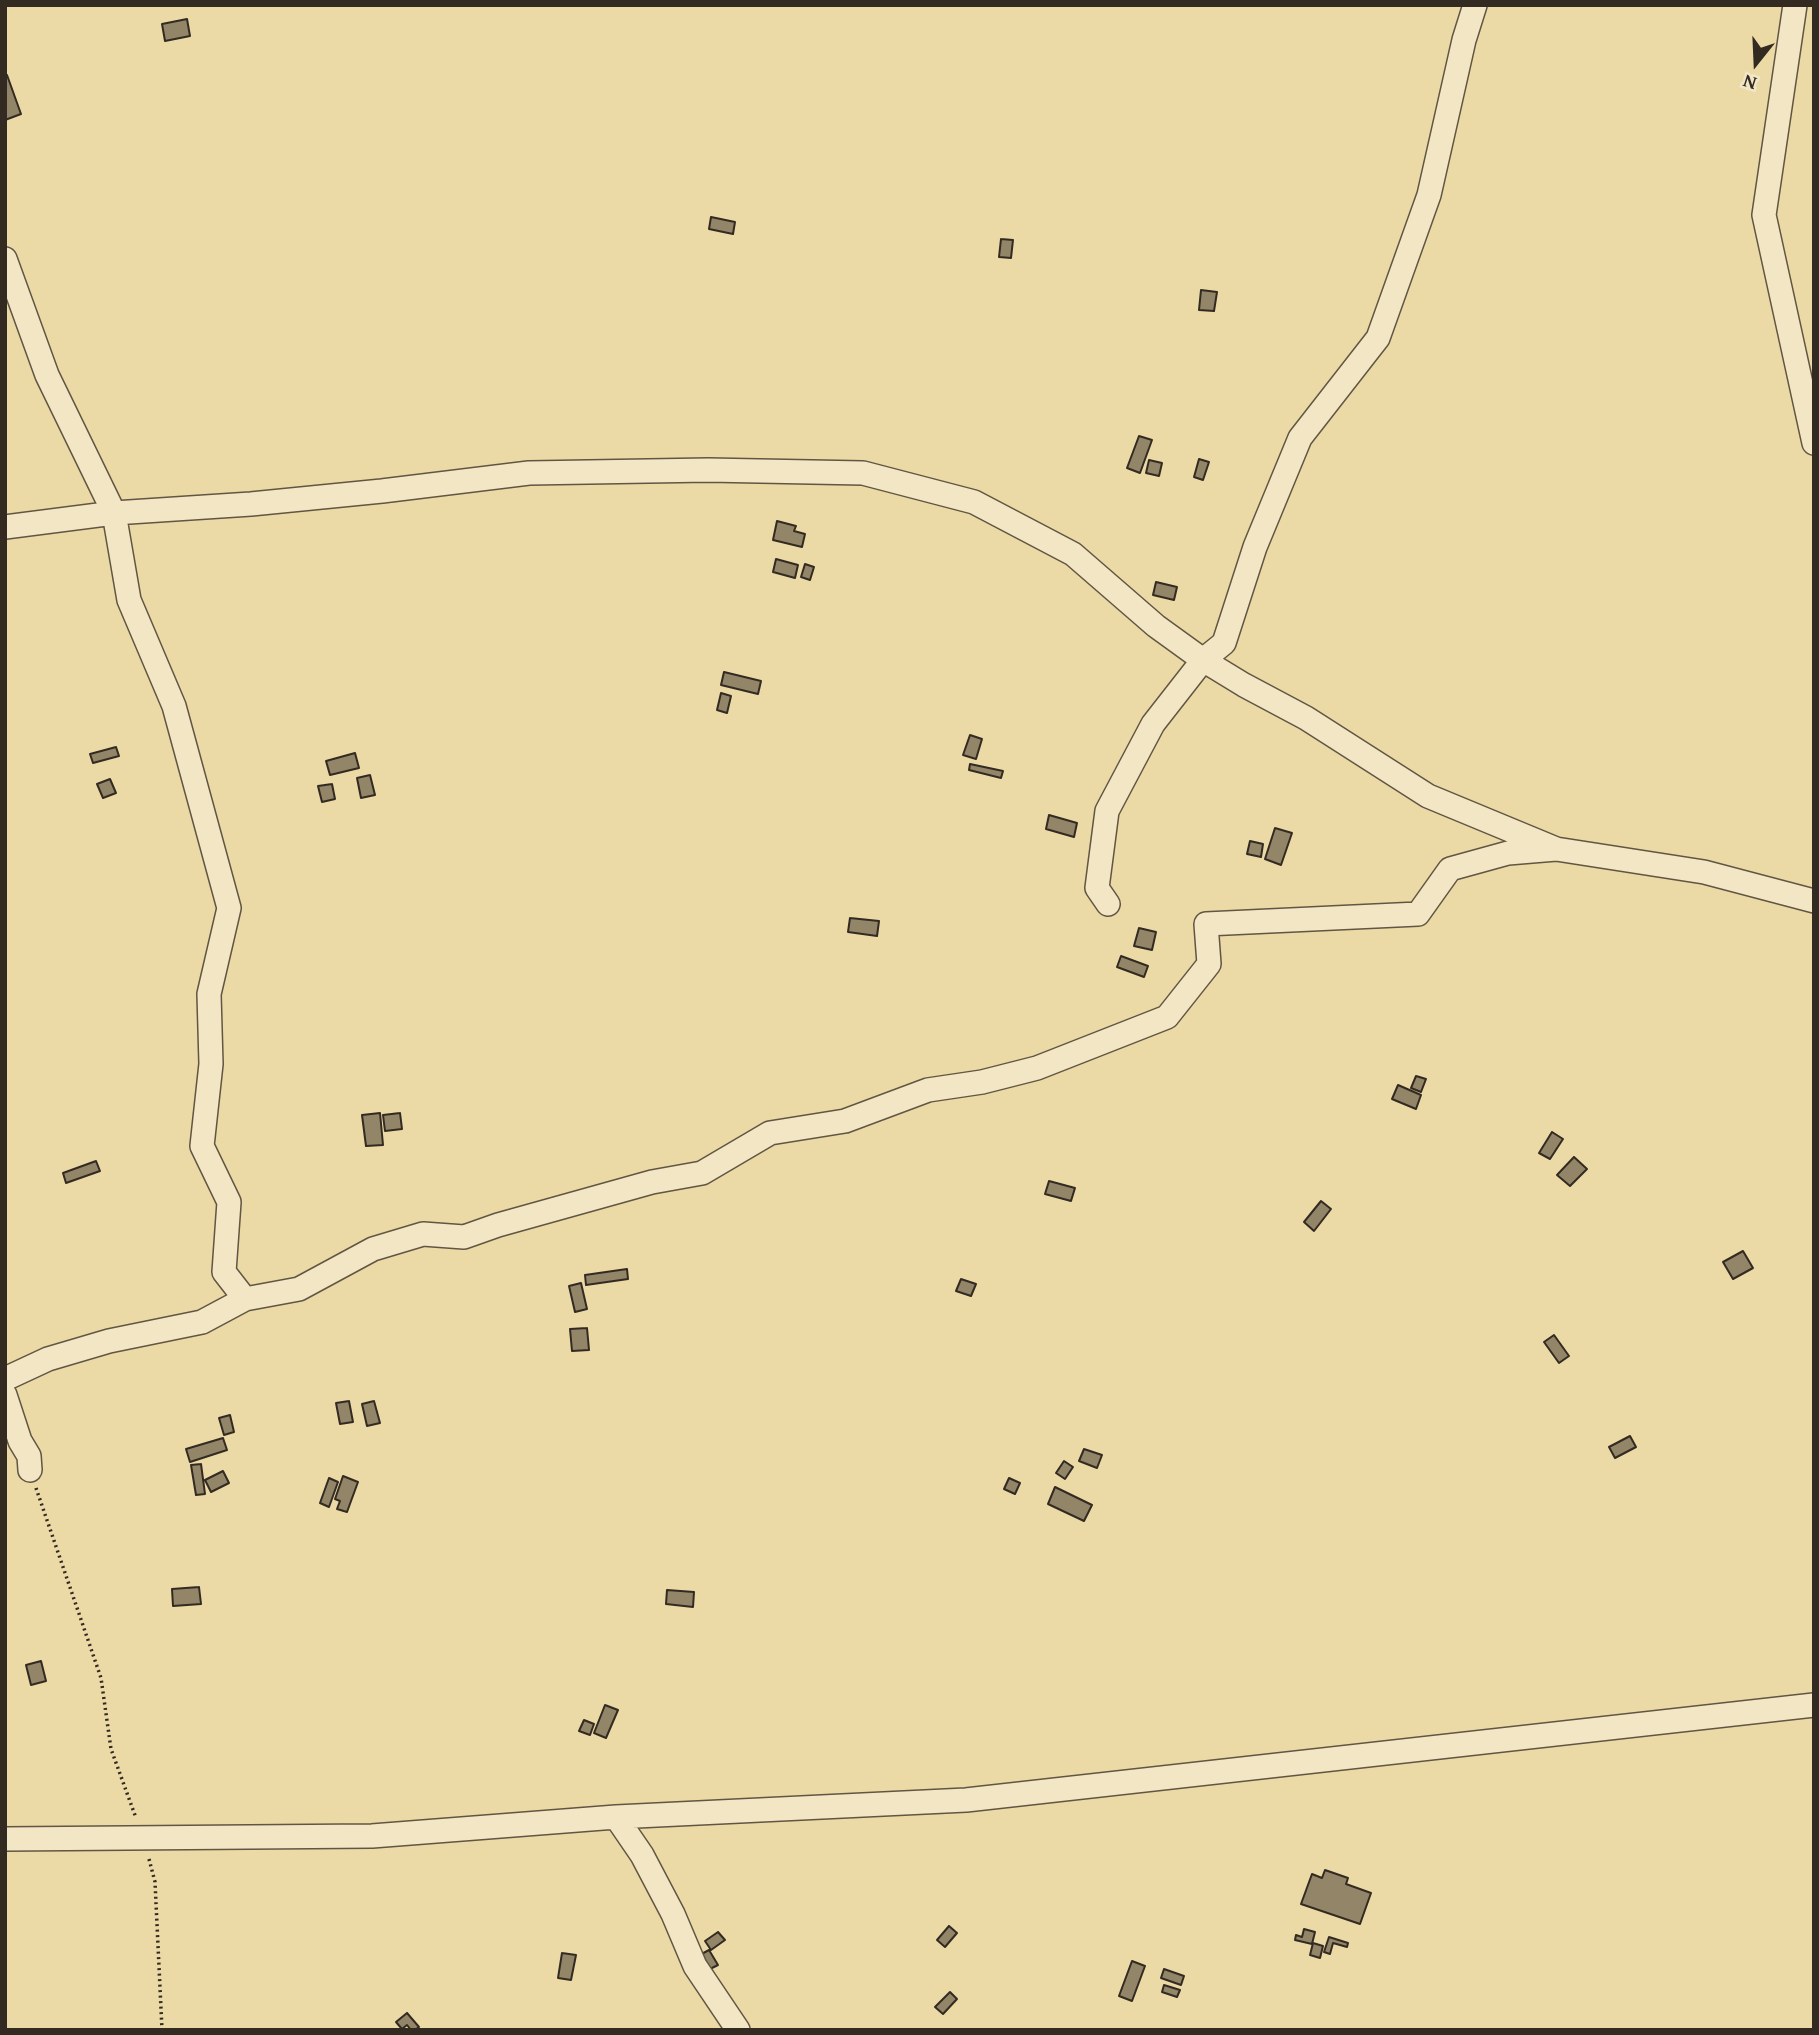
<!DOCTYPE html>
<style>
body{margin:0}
#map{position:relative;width:1819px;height:2035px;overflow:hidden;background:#ebd9a6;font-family:"Gentium Book Plus",serif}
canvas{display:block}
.frame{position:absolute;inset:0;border:7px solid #332b22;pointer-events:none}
.north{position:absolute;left:1721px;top:28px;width:70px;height:70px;-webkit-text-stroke:5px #f2e6c5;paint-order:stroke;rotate:198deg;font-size:19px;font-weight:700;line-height:28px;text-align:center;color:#332b22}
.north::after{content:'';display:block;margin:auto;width:24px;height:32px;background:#332b22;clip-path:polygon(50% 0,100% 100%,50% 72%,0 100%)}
</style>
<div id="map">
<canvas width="1819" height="2035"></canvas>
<div class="frame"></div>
<div class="north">N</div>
</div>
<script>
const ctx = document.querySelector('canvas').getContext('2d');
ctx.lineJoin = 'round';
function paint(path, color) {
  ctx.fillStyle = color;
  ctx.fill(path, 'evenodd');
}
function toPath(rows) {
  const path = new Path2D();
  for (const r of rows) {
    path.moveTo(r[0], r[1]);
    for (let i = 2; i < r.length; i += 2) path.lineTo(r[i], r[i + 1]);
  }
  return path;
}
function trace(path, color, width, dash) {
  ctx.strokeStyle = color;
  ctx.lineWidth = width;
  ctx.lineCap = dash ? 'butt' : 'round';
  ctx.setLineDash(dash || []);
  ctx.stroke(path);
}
const building = toPath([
 [187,19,190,36,165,41,162,24,187,19],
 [7,75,21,114,5,120,5,76,7,75],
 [711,217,735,222,733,234,709,229,711,217],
 [1001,239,1013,240,1011,258,999,257,1001,239],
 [1201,290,1217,292,1214,311,1199,310,1201,290],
 [1139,436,1152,440,1140,473,1127,468,1139,436],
 [1199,459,1209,462,1203,480,1194,477,1199,459],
 [1149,460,1162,463,1159,476,1146,473,1149,460],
 [777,521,796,526,794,531,805,534,802,547,773,540,777,521],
 [776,559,798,565,795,578,773,572,776,559],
 [805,564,814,567,810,580,801,577,805,564],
 [1156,582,1177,587,1174,600,1153,595,1156,582],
 [724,672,761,681,758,694,721,685,724,672],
 [721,693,731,696,727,713,717,710,721,693],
 [970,735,982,739,976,759,963,755,970,735],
 [116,747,119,756,93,763,90,754,116,747],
 [355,753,359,768,330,775,326,761,355,753],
 [970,764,1003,771,1001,778,969,770,970,764],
 [370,775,375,795,361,798,357,778,370,775],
 [110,779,116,793,103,798,97,784,110,779],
 [332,784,335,799,322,802,318,786,332,784],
 [1049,815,1077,823,1074,837,1046,829,1049,815],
 [1275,828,1292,833,1281,865,1265,859,1275,828],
 [1250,841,1263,844,1261,857,1247,854,1250,841],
 [850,918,879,921,877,936,848,932,850,918],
 [1139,928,1156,932,1152,950,1134,946,1139,928],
 [1121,956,1148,966,1144,977,1117,967,1121,956],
 [1416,1076,1426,1079,1421,1092,1411,1088,1416,1076],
 [1398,1085,1421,1095,1416,1109,1392,1099,1398,1085],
 [380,1113,383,1145,366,1146,362,1115,380,1113],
 [400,1113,402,1129,385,1131,383,1115,400,1113],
 [1552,1132,1563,1139,1550,1159,1539,1153,1552,1132],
 [1574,1157,1587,1169,1570,1186,1557,1175,1574,1157],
 [96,1161,100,1171,66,1183,63,1173,96,1161],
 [1049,1181,1075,1188,1071,1201,1045,1194,1049,1181],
 [1321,1201,1331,1209,1314,1231,1304,1222,1321,1201],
 [1743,1251,1753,1268,1733,1279,1723,1262,1743,1251],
 [627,1269,628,1279,586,1285,585,1275,627,1269],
 [961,1279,976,1284,971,1296,956,1291,961,1279],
 [581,1283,587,1309,575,1312,569,1286,581,1283],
 [587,1328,589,1350,572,1351,570,1329,587,1328],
 [1554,1335,1569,1356,1559,1363,1544,1342,1554,1335],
 [349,1401,353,1422,340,1424,336,1403,349,1401],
 [374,1401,380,1423,367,1426,362,1404,374,1401],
 [230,1415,234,1432,224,1435,219,1418,230,1415],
 [1630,1436,1636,1447,1615,1458,1609,1447,1630,1436],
 [223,1438,227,1450,190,1462,186,1449,223,1438],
 [1084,1449,1102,1455,1097,1468,1079,1461,1084,1449],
 [1064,1461,1073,1467,1065,1479,1056,1473,1064,1461],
 [201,1464,205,1494,196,1495,191,1465,201,1464],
 [223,1471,229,1483,211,1492,205,1480,223,1471],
 [343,1476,358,1482,347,1512,337,1509,340,1501,335,1499,343,1476],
 [329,1478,338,1482,329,1507,320,1503,329,1478],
 [1009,1478,1020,1483,1015,1494,1004,1489,1009,1478],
 [1055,1487,1092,1505,1084,1521,1048,1504,1055,1487],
 [199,1587,201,1604,173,1606,172,1589,199,1587],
 [667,1590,694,1592,693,1607,666,1604,667,1590],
 [41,1661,46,1681,31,1685,26,1665,41,1661],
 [605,1705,618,1710,606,1738,594,1733,605,1705],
 [584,1720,594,1724,590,1735,579,1731,584,1720],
 [1325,1870,1348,1878,1346,1884,1371,1893,1360,1924,1301,1904,1312,1874,1322,1878,1325,1870],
 [949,1926,957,1933,945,1947,937,1940,949,1926],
 [1304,1929,1315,1932,1312,1944,1295,1940,1296,1935,1302,1937,1304,1929],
 [718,1932,725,1940,711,1950,705,1941,718,1932],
 [1329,1937,1348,1943,1347,1947,1333,1943,1330,1954,1324,1952,1329,1937],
 [1313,1943,1323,1946,1320,1958,1310,1955,1313,1943],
 [709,1950,718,1965,704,1972,696,1957,709,1950],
 [562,1953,576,1955,571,1980,558,1978,562,1953],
 [1132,1961,1145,1966,1132,2001,1119,1996,1132,1961],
 [1164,1969,1184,1976,1181,1985,1161,1978,1164,1969],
 [1164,1985,1180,1990,1177,1997,1162,1992,1164,1985],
 [950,1992,957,1999,943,2014,935,2007,950,1992],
 [407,2013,419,2027,415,2030,411,2030,407,2025,402,2029,396,2022,407,2013]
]);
paint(building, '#938567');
trace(building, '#332b22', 2);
const minor = toPath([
 [1795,5,1764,215,1814,443],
 [5,259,47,375,114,513,129,600,174,706,229,908,209,994,211,1064,202,1146,229,1202,224,1272,245,1299,299,1289,373,1249,423,1234,464,1237,498,1225,652,1182,702,1173,770,1133,845,1121,928,1090,982,1082,1037,1068,1167,1017,1209,964,1206,924,1418,914,1450,869,1508,853,1556,849],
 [5,527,114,513,251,504,382,491,529,473,708,470,863,473,974,502,1073,554,1156,626,1203,660,1244,685,1306,718,1428,796,1556,849,1704,872,1814,901],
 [1108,904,1097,888,1107,811,1153,724,1203,660,1224,643,1255,547,1300,438,1378,338,1429,195,1464,40,1475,5],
 [5,1379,48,1359,109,1341,202,1322,245,1299],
 [5,1395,20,1441,29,1456,30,1470],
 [616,1817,642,1855,673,1914,695,1966,738,2030],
 [5,1839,372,1836,616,1817,966,1800,1814,1705]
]);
trace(minor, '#615643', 26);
trace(toPath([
 [36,1488,101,1678,111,1749,136,1818],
 [149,1859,155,1882,162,2030]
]), '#332b22', 3.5, [2, 3.5]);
trace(minor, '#f2e6c5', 23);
</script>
